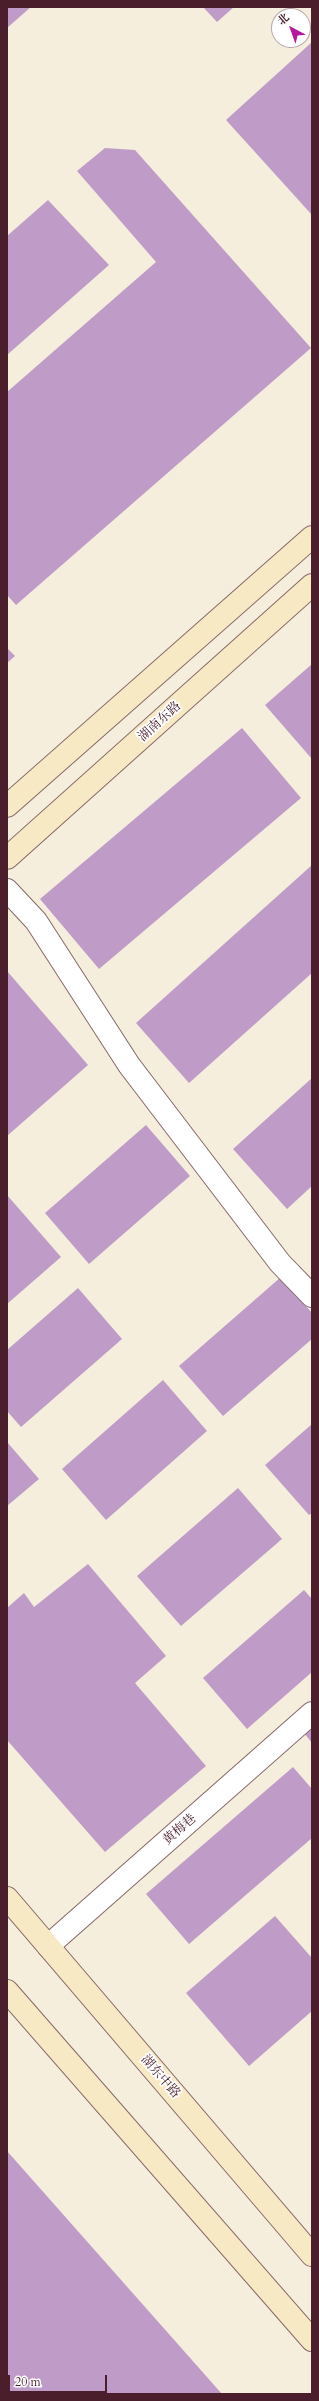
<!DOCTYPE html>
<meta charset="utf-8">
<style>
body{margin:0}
#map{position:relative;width:319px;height:2401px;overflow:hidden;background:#f5eedc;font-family:Cardo,"Noto Serif SC",serif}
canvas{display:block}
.frame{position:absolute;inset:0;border:8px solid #4a1f2b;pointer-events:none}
.north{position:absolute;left:271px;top:8px;width:40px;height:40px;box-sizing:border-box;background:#fff;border:1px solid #b7a5aa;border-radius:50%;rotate:319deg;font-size:11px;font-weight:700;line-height:16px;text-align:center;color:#4a1f2b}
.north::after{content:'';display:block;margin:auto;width:14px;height:18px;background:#b5179e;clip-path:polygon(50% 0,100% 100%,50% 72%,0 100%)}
.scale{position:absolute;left:8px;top:2375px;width:99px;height:18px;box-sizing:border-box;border:2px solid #4a1f2b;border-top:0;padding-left:5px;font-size:12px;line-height:14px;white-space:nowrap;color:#4a1f2b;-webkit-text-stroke:3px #fff;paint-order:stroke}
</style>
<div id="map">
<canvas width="319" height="2401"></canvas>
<div class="frame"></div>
<div class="north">北</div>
<div class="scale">20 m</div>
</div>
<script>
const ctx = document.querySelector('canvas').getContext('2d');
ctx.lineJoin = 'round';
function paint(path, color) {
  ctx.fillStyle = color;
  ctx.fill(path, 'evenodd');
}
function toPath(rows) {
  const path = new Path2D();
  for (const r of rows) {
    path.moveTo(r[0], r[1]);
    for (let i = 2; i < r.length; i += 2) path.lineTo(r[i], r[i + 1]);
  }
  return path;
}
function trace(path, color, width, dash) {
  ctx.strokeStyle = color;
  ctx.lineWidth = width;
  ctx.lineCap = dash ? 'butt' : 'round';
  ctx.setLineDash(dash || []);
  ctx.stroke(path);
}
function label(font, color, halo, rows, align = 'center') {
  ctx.font = font + ' Cardo,"Noto Serif SC",serif';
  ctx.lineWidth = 3.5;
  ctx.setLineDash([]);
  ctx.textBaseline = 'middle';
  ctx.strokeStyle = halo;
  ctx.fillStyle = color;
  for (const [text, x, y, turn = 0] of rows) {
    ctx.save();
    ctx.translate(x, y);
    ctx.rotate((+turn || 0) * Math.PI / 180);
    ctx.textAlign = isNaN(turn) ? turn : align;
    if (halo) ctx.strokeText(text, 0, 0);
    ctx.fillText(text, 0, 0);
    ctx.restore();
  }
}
paint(toPath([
 [7,7,31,7,7,28],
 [203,7,234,7,217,22],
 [312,42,312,215,226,120],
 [105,148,135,150,311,348,16,605,7,595,7,392,156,262,77,171],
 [48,200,109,265,7,355,7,236],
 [7,648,15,656,7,663],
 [312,664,312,759,265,705],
 [242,728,301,798,99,969,40,899],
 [312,865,312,973,189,1083,136,1023],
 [7,971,88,1065,7,1136],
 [312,1078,312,1186,287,1209,233,1149],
 [146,1125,190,1176,89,1264,45,1213],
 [7,1195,61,1257,7,1304],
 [281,1277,312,1313,312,1339,223,1416,179,1366],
 [78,1288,122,1339,21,1427,7,1411,7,1350],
 [163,1380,207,1431,106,1520,62,1469],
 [312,1424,312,1513,309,1515,265,1465],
 [7,1442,39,1479,7,1506],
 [238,1488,282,1539,181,1626,137,1576],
 [88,1564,166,1656,135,1683,206,1766,105,1852,7,1740,7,1608,24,1593,34,1607],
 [304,1590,312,1599,312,1672,247,1729,203,1678],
 [312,1726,312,1743,304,1733],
 [293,1767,312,1789,312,1838,189,1944,146,1894],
 [275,1916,312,1958,312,2011,249,2066,186,1993],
 [7,2151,222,2394,7,2394]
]), '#be9cc7');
const minor = toPath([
 [7,890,36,921,129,1065,280,1263,312,1296],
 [48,1946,312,1713]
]);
const secondary = toPath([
 [7,806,312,537],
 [7,858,312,585],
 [7,1898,312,2255],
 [7,1991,312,2340]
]);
trace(minor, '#866769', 24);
trace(secondary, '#866769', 24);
trace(minor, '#fff', 22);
trace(secondary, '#f7e9c3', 22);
label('13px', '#4a1f2b', '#fff', [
 ["湖南东路",160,722,-42],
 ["黄梅巷",180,1830,-41],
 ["湖东中路",160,2077,49]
]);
</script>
